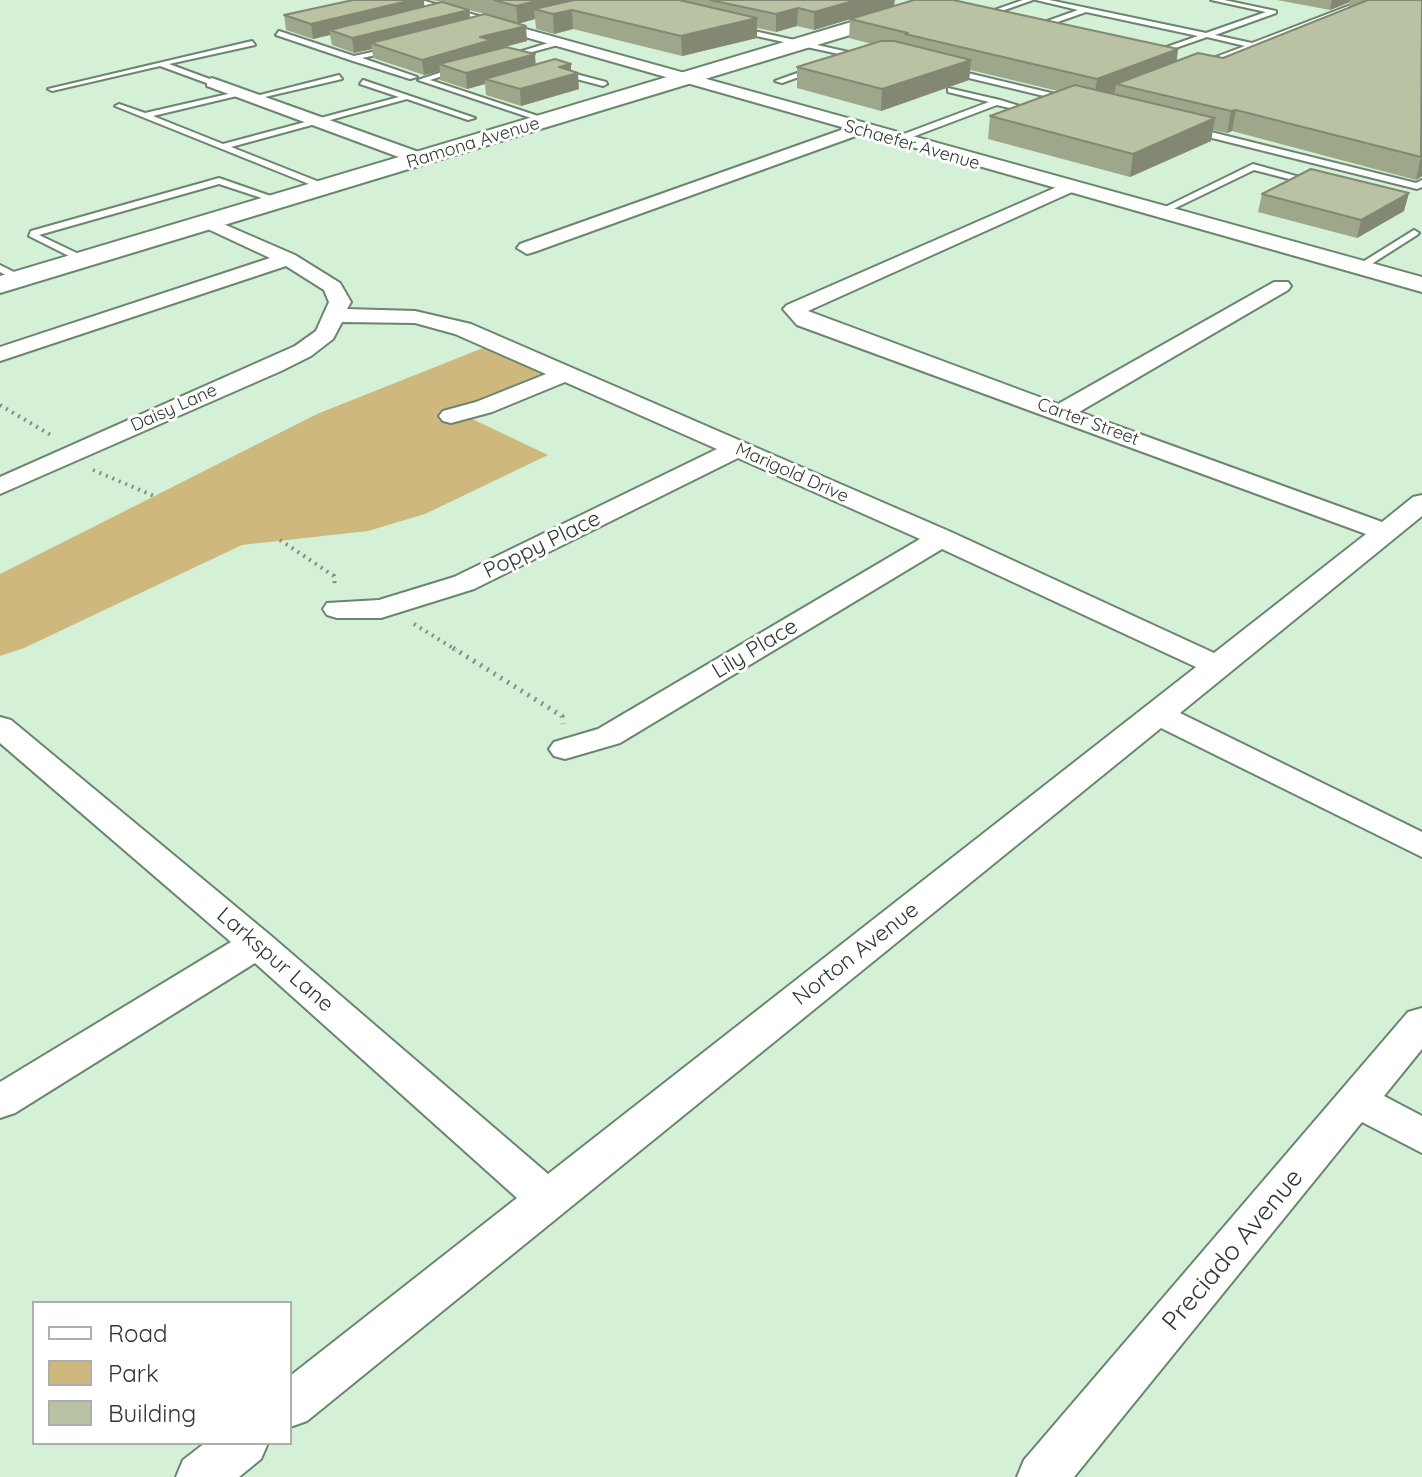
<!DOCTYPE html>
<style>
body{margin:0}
#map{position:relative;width:1422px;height:1477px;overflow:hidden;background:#d4f0d7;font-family:Quicksand,sans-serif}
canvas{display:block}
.legend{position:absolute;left:32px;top:1301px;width:260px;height:144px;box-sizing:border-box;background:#fff;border:2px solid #abb0ac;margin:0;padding:10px 14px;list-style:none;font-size:24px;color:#2e392f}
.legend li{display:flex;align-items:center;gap:16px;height:40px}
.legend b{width:40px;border:2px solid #abb0ac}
</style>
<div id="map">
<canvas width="1422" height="1477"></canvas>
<ul class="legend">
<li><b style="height:10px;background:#fff"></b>Road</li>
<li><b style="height:22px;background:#ceb87d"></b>Park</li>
<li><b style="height:22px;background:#b9c2a2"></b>Building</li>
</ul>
</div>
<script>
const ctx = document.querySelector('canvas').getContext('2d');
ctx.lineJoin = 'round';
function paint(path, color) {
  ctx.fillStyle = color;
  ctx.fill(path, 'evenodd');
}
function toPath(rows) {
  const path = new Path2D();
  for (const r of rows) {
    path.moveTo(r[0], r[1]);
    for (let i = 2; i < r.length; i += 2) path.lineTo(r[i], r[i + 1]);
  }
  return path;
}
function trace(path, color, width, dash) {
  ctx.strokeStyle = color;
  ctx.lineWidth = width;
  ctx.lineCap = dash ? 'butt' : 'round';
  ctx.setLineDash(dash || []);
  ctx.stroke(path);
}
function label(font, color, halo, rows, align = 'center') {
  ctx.font = font + ' Quicksand,sans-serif';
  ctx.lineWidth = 6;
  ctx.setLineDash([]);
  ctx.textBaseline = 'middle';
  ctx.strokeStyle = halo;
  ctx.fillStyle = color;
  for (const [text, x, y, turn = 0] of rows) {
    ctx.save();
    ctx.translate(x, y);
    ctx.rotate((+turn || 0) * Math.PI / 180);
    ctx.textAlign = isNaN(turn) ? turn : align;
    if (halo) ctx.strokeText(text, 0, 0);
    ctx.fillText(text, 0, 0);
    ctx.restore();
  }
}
paint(toPath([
 [488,346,546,371,466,416,548,455,425,514,368,531,242,545,24,648,0,656,0,574,317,414]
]), '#ceb87d');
const service = toPath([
 [1023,0,1033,0,996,13,1002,15,1002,17,986,13,1023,0],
 [1036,0,1049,0,1206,33,1266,12,1211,0,1224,0,1276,11,1276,13,1215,35,1252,43,1364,0,1373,0,1200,68,1197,64,1245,46,1207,37,1161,53,1151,51,1148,47,1161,49,1198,36,1086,12,1049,25,1053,26,1053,28,1041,27,1039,24,1078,10,1036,0],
 [736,27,862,55,866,57,862,59,733,31,736,27],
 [279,31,354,56,395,47,395,51,362,58,417,77,410,79,353,61,276,35,279,31],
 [252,41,255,45,169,64,215,81,212,85,160,66,52,91,48,89,252,41],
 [555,41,558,45,506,59,502,57,555,41],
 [457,67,464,69,430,80,550,120,543,122,418,80,457,67],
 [814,67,821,69,782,83,775,81,814,67],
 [557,69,606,82,607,84,603,86,554,73,557,69],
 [951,69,1072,98,1073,100,1069,102,948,73,951,69],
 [339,75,342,79,252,100,248,98,339,75],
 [363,80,475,118,468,120,407,99,231,147,327,185,327,189,324,190,115,106,119,104,145,113,241,91,241,95,153,116,223,144,399,97,360,84,363,80],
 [948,88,1000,100,1039,112,1035,114,997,105,899,142,893,142,893,138,989,102,948,92,948,88],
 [1191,127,1416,183,1422,180,1422,187,1417,189,1188,132,1188,128,1191,127],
 [1253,164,1321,183,1316,186,1254,170,1161,215,1153,213,1253,164],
 [219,178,285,201,277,203,219,184,39,235,87,258,87,262,83,263,29,236,31,231,219,178],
 [1414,230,1419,233,1417,235,1362,270,1353,268,1414,230],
 [0,265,24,277,25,279,16,281,0,272,0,265]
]);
const minor = toPath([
 [212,78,427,155,430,159,427,163,415,163,207,86,207,80,212,78],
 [858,124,866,129,864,133,534,252,527,254,517,248,520,244,858,124],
 [1066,183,1072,184,1072,192,808,311,1058,404,1274,282,1288,282,1291,286,1288,290,1079,412,1382,522,1413,497,1422,495,1422,516,1180,713,1422,832,1422,857,1161,728,307,1421,290,1427,290,1376,517,1198,255,963,15,1113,0,1118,0,1082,231,942,0,743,0,717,11,720,270,935,548,1174,1196,667,942,549,620,743,565,759,554,756,549,749,554,742,598,729,920,539,738,458,474,589,381,618,337,618,327,615,323,609,327,603,379,600,454,577,717,449,565,382,492,412,451,423,443,421,439,416,443,411,476,402,546,374,455,334,415,323,342,322,333,339,311,356,281,371,0,494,0,477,295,346,316,331,329,302,324,290,286,266,0,361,0,347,270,258,195,223,198,219,212,219,295,255,340,283,351,302,347,309,415,311,471,324,951,532,1214,653,1366,534,797,325,783,309,787,305,1066,183],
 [1422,1008,1422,1049,1384,1096,1422,1116,1422,1153,1362,1122,1074,1477,1017,1477,1024,1460,1408,1012,1422,1008],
 [205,1443,268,1443,261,1459,239,1477,176,1477,183,1460,205,1443]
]);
const tertiary = toPath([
 [395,0,421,0,1422,277,1422,292,395,0]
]);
const secondary = toPath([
 [925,0,954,0,952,4,0,293,0,276,925,0]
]);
trace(service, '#6b856e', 4);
trace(minor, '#6b856e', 4);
trace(tertiary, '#6b856e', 4);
trace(secondary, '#6b856e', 4);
trace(toPath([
 [0,405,54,437],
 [93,470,154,496],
 [280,540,334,576,335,587],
 [414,624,456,650]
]), '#7e9180', 4, [2, 5]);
trace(toPath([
 [453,648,562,716,563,724]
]), '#7e9180', 5, [2, 6]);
paint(service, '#fff');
paint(minor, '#fff');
paint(tertiary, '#fff');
paint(secondary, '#fff');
paint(toPath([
 [432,0,894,0,894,6,1178,49,1177,61,1223,58,1348,8,1350,2,1330,10,1277,0,1422,0,1422,176,1416,180,1232,131,1227,133,1213,130,1211,141,1130,177,988,139,990,116,1058,91,970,70,969,80,881,111,797,88,797,67,872,44,849,38,850,19,814,30,797,26,776,32,757,28,757,38,682,56,573,29,554,34,536,29,535,19,518,23,527,41,491,51,535,54,535,65,571,64,571,71,579,89,521,106,486,95,485,84,467,89,440,80,440,71,424,75,373,58,372,49,354,53,332,45,330,35,313,39,286,30,284,15,424,7,441,2],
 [469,10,485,14,470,18],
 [1262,194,1404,211,1357,238,1258,212]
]), '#9fa78b');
paint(toPath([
 [412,0,424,0,425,12,330,30,330,35,313,39,311,24],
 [540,0,608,0,534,9,535,19,518,24,516,6],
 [857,0,895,0,894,6,814,30,814,12],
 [1332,0,1350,0,1350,2,1330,10],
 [798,8,797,26,776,32,776,14],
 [469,10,471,25,371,43,372,49,354,53,352,38],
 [572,10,573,29,554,34,553,14],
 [757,18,757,38,682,56,681,36],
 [526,26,527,41,491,50,492,55,439,64,440,71,424,75,422,60,480,37],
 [1178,49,1175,69,1116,84,1115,92,1094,100,1097,79],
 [535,54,536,70,485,79,485,84,467,89,466,73],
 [971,60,969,80,881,111,882,89],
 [571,64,571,75,578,73,579,89,521,106,520,89,559,67],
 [1236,110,1232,131,1227,133,1231,111],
 [1215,118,1211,141,1130,177,1133,154],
 [1422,156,1422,176,1416,180,1421,157],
 [1409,193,1404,211,1357,238,1361,220]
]), '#828871');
const building = toPath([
 [353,0,412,0,311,24,284,15,353,0],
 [494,0,540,0,516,6,494,0],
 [574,0,679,0,757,18,681,36,572,10,553,14,534,9,574,0],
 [710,0,857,0,814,12,798,8,776,14,710,0],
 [914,0,953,0,1178,49,1097,79,905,34,908,33,850,19,914,0],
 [1368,0,1422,0,1421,157,1236,110,1231,111,1116,84,1198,53,1223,58,1368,0],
 [442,2,469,10,352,38,330,30,442,2],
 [485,14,526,26,480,37,491,40,422,60,371,43,485,14],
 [881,41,894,41,971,60,882,89,797,67,881,41],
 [506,47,535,54,466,73,439,64,506,47],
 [555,59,571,64,559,67,578,73,520,89,485,79,555,59],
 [1075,85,1215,118,1133,154,990,116,1075,85],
 [1311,169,1409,193,1361,220,1262,194,1311,169]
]);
paint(building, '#b9c2a2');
trace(building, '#828871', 2);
label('18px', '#2e392f', '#fff', [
 ["Ramona Avenue",473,143,-17],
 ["Schaefer Avenue",912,145,16],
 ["Daisy Lane",174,408,-24],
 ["Carter Street",1088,422,20],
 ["Marigold Drive",792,473,24]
]);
label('22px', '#2e392f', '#fff', [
 ["Poppy Place",542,545,-26],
 ["Lily Place",755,649,-31],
 ["Norton Avenue",856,954,-38],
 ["Larkspur Lane",275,960,41]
]);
label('26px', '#2e392f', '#fff', [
 ["Preciado Avenue",1233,1250,-50]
]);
</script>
